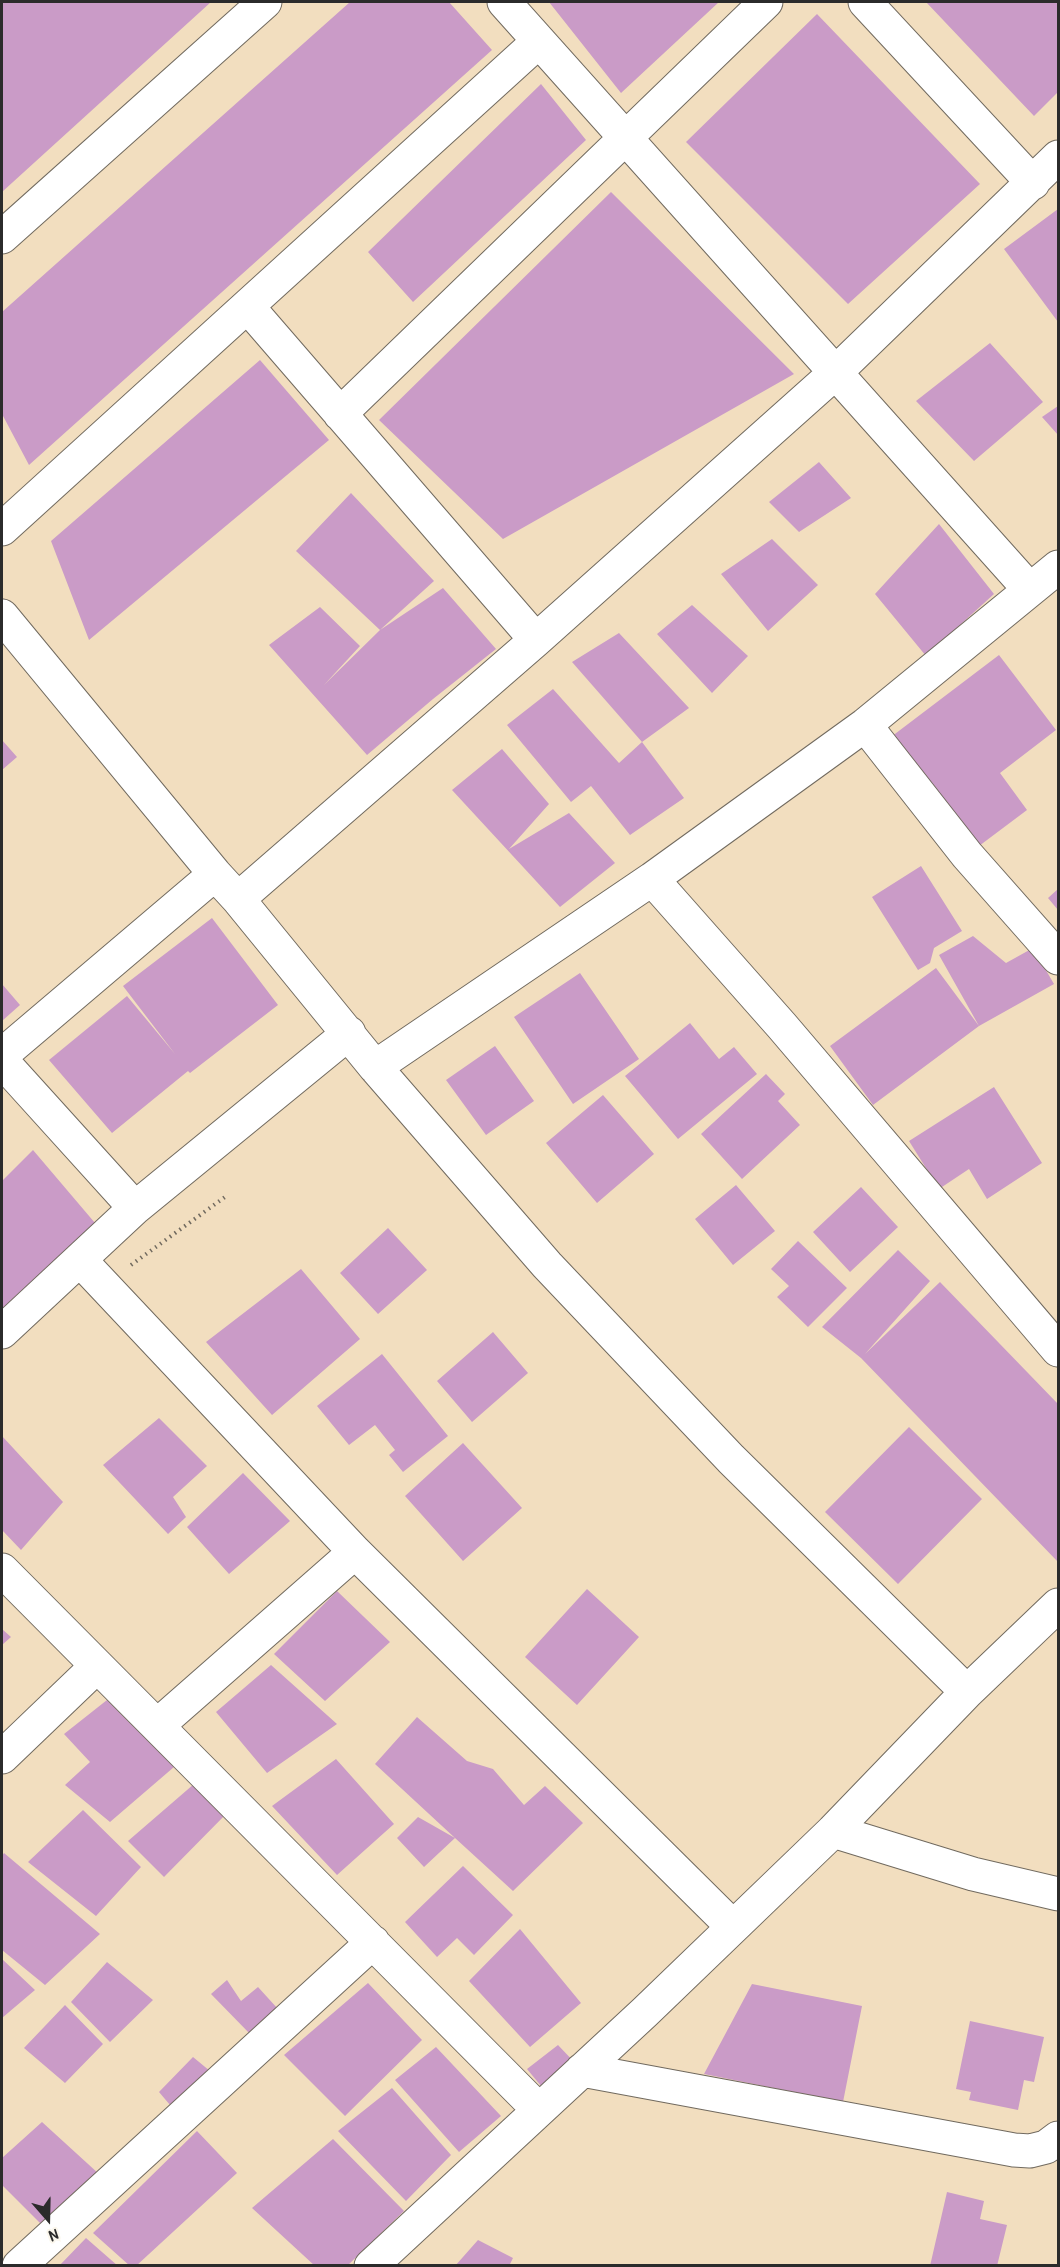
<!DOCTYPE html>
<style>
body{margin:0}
#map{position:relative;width:1060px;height:2267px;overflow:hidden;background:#f2debf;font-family:"Patrick Hand",sans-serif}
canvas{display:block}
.frame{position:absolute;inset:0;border:3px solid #2b2b2b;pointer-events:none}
.north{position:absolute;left:18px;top:2189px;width:60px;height:60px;-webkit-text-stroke:4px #fbf7ec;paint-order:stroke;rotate:160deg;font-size:16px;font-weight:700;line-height:24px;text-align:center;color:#2b2b2b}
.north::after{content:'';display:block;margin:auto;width:21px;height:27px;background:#2b2b2b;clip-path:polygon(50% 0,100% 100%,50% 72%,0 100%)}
</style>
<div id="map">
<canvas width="1060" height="2267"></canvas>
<div class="frame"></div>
<div class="north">N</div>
</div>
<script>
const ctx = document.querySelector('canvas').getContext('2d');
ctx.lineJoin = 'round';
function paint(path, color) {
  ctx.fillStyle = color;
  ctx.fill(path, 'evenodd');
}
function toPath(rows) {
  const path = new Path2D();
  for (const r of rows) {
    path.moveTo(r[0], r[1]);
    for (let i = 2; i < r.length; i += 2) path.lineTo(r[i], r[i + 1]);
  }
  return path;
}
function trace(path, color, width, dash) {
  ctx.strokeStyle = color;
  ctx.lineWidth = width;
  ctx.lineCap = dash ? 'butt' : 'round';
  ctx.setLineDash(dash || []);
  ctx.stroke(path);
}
paint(toPath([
 [2,2,211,2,2,192],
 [350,2,449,2,492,50,29,465,2,414,2,312],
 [549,2,719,2,621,93],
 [926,2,1058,2,1058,92,1034,116],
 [817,14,980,184,848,304,686,142],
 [541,84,586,140,413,302,368,252],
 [611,192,794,374,503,539,379,420],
 [1058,209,1058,322,1004,249],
 [990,343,1043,402,974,461,916,401],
 [260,360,329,440,89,640,51,541],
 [1058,406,1058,435,1042,417],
 [819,462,851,498,799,532,769,502],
 [351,493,434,581,380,630,443,588,496,649,433,699,367,755,269,645,320,607,360,646,324,685,380,630,296,551],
 [939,524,994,594,926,656,875,594],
 [772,539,818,585,768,631,721,574],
 [692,605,748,656,712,693,657,634],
 [619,633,689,708,642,742,572,662],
 [999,655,1056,730,1000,773,1027,810,967,855,883,743],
 [553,689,619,763,642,742,684,798,630,835,591,786,571,802,507,725],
 [2,740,17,757,2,770],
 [502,749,549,804,509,849,569,813,615,863,560,907,452,790],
 [921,866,962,931,934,948,930,963,918,970,872,897],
 [1058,889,1058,910,1048,898],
 [212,918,278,1005,190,1073,188,1071,112,1133,49,1060,127,996,175,1054,123,986],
 [973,936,1006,963,1033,948,1054,984,979,1026,939,955],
 [936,968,979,1026,873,1105,830,1046],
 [580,973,639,1059,573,1104,514,1017],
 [2,984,20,1005,2,1021],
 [690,1023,719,1059,734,1047,757,1074,678,1139,625,1076],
 [495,1046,534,1101,486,1135,446,1080],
 [766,1074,785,1094,778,1101,800,1125,742,1179,701,1134],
 [994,1087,1042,1163,987,1199,969,1169,939,1189,909,1141],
 [603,1095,654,1154,597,1203,546,1143],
 [33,1150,95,1223,2,1309,2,1181],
 [736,1185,775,1231,733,1265,695,1219],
 [861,1187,898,1227,850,1272,813,1232],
 [388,1228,427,1270,378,1314,340,1273],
 [798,1241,847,1288,808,1327,777,1297,789,1286,771,1269],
 [898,1250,930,1281,865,1354,940,1282,1058,1404,1058,1562,861,1358,822,1327],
 [301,1269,360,1339,272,1415,206,1342],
 [493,1332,528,1373,472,1422,437,1381],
 [382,1354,448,1436,403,1472,389,1455,395,1450,375,1425,349,1445,317,1406],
 [159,1418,207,1466,173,1497,186,1517,168,1534,103,1465],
 [909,1427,982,1499,898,1584,825,1512],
 [2,1436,63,1502,21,1550,2,1530],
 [463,1443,522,1508,463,1561,405,1496],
 [243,1473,290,1521,229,1574,187,1527],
 [587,1589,639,1637,577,1705,525,1657],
 [337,1591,390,1642,325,1701,274,1654],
 [2,1629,11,1637,2,1645],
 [271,1665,337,1724,267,1773,216,1712],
 [107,1700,174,1767,110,1822,65,1785,90,1762,64,1734],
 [417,1717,467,1761,493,1769,524,1805,545,1786,583,1823,513,1891,455,1838,424,1867,397,1838,418,1817,455,1838,375,1764],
 [336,1759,394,1824,337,1875,272,1806],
 [194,1784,230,1810,164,1877,128,1841],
 [83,1810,141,1867,96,1916,28,1862],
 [4,1853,100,1934,45,1985,2,1950,2,1856],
 [463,1866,513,1915,474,1955,457,1938,437,1957,405,1922],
 [520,1929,581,2003,530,2047,469,1981],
 [2,1959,35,1990,2,2018],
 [107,1962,153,2000,110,2042,71,2002],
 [227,1980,241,2001,258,1987,278,2009,251,2035,211,1994],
 [368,1983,422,2040,345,2116,284,2055],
 [752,1984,862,2006,843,2102,704,2074],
 [65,2005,103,2044,65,2083,24,2048],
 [970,2021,1044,2037,1034,2082,1024,2080,1018,2110,969,2100,971,2092,956,2089],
 [558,2045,576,2064,546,2092,527,2069],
 [436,2047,501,2116,459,2152,395,2080],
 [193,2057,216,2076,176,2112,159,2092],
 [392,2088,451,2155,406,2201,338,2131],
 [42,2122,99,2174,41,2224,2,2185,2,2158],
 [197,2131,237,2173,136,2266,130,2266,93,2233],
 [333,2139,404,2211,347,2266,315,2266,252,2208],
 [947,2192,984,2201,980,2219,1007,2225,997,2266,930,2266],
 [86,2238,118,2266,59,2266],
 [478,2240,513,2258,509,2266,455,2266]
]), '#ca9bc7');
const minor = toPath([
 [504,2,1030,590],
 [865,2,1033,183],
 [2,237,265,2],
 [248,307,536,640],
 [340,414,766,2],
 [2,529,539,41],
 [2,616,215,874,238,899,375,1067,547,1265,731,1459,967,1692],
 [865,725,967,855,1058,958],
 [652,879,782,1026,1058,1350],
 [238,899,536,640,835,373,1058,157],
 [2,1055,215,874],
 [2,1061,135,1208],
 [375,1067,652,879,865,725,1058,567],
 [80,1260,355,1552,732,1926],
 [2,1332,135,1208,349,1033],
 [2,1570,539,2110],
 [158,1725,355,1552],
 [2,1757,97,1666],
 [833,1831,973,1874,1058,1894],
 [582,2070,1014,2150,1030,2151,1046,2147,1058,2138],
 [19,2266,373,1942],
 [371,2266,645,2012,833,1831,967,1692,1058,1605]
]);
trace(minor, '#716a5f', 35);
trace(toPath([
 [131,1265,225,1197]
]), '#716a5f', 4, [1.5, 4.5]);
trace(minor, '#fff', 33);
</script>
